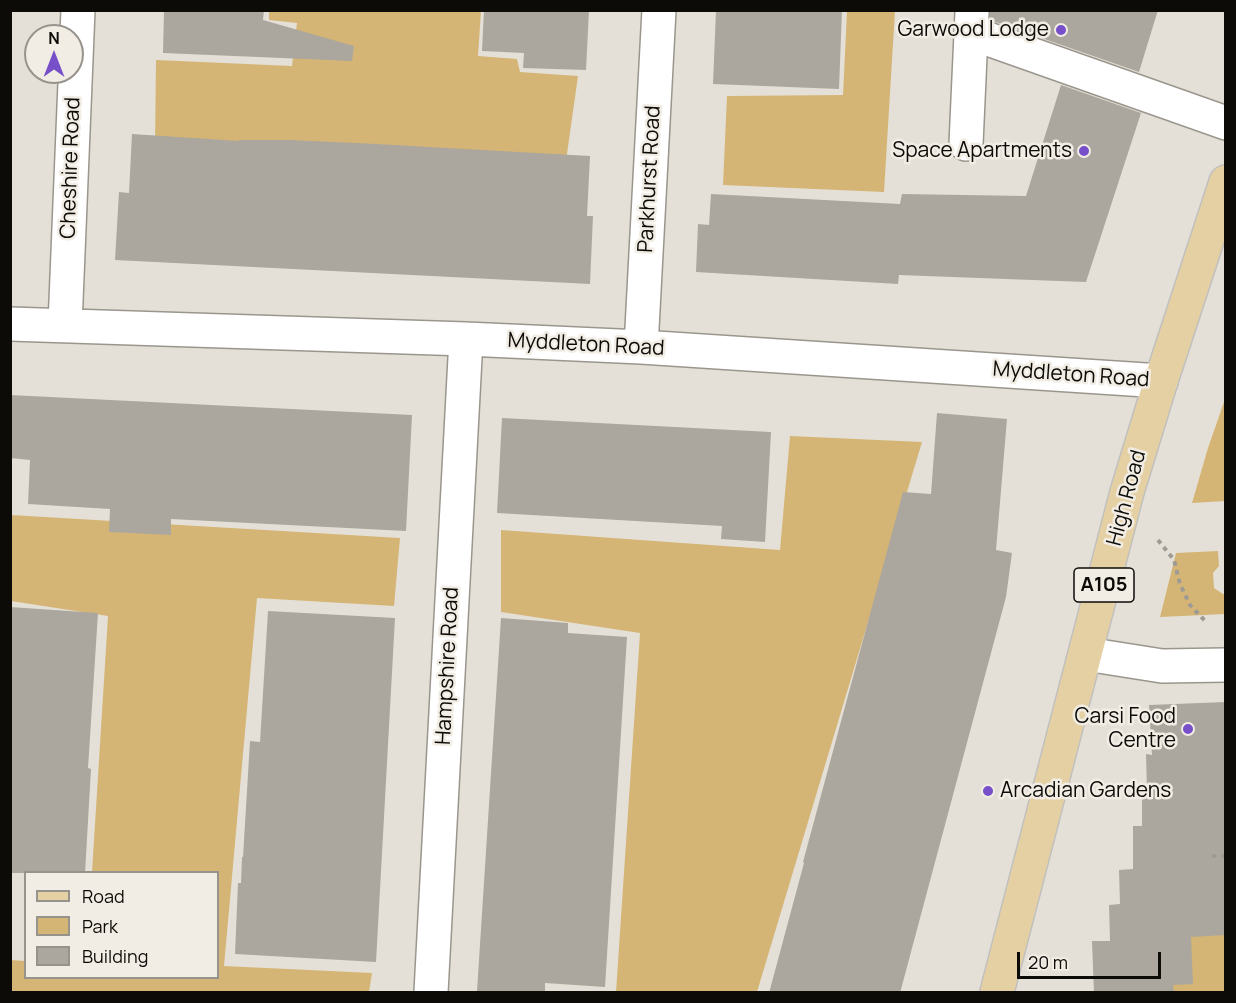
<!DOCTYPE html>
<style>
body{margin:0}
#map{position:relative;width:1236px;height:1003px;overflow:hidden;background:#e5e0d7;font-family:Manrope,sans-serif}
canvas{display:block}
.frame{position:absolute;inset:0;border:12px solid #0c0b08;pointer-events:none}
.legend{position:absolute;left:24px;top:871px;width:195px;height:108px;box-sizing:border-box;background:#f2ede4;border:2px solid #96938c;margin:0;padding:8px 10px;list-style:none;font-size:18px;color:#0c0b08}
.legend li{display:flex;align-items:center;gap:12px;height:30px}
.legend b{width:30px;border:2px solid #96938c}
.north{position:absolute;left:24px;top:24px;width:60px;height:60px;box-sizing:border-box;background:#f2ede4;border:2px solid #96938c;border-radius:50%;rotate:0deg;font-size:16px;font-weight:700;line-height:24px;text-align:center;color:#0c0b08}
.north::after{content:'';display:block;margin:auto;width:21px;height:27px;background:#764fc9;clip-path:polygon(50% 0,100% 100%,50% 72%,0 100%)}
.scale{position:absolute;left:1017px;top:952px;width:144px;height:27px;box-sizing:border-box;border:3px solid #0c0b08;border-top:0;padding-left:8px;font-size:18px;line-height:21px;white-space:nowrap;color:#0c0b08;-webkit-text-stroke:4px #f2ede4;paint-order:stroke}
</style>
<div id="map">
<canvas width="1236" height="1003"></canvas>
<div class="frame"></div>
<ul class="legend">
<li><b style="height:8px;background:#e5d0a4"></b>Road</li>
<li><b style="height:16px;background:#d5b575"></b>Park</li>
<li><b style="height:16px;background:#aba79e"></b>Building</li>
</ul>
<div class="north">N</div>
<div class="scale">20 m</div>
</div>
<script>
const ctx = document.querySelector('canvas').getContext('2d');
ctx.lineJoin = 'round';
function paint(path, color) {
  ctx.fillStyle = color;
  ctx.fill(path, 'evenodd');
}
function toPath(rows) {
  const path = new Path2D();
  for (const r of rows) {
    path.moveTo(r[0], r[1]);
    for (let i = 2; i < r.length; i += 2) path.lineTo(r[i], r[i + 1]);
  }
  return path;
}
function trace(path, color, width, dash) {
  ctx.strokeStyle = color;
  ctx.lineWidth = width;
  ctx.lineCap = dash ? 'butt' : 'round';
  ctx.setLineDash(dash || []);
  ctx.stroke(path);
}
function label(font, color, halo, rows, align = 'center') {
  ctx.font = font + ' Manrope,sans-serif';
  ctx.lineWidth = 5;
  ctx.setLineDash([]);
  ctx.textBaseline = 'middle';
  ctx.strokeStyle = halo;
  ctx.fillStyle = color;
  for (const [text, x, y, turn = 0] of rows) {
    ctx.save();
    ctx.translate(x, y);
    ctx.rotate((+turn || 0) * Math.PI / 180);
    ctx.textAlign = isNaN(turn) ? turn : align;
    if (halo) ctx.strokeText(text, 0, 0);
    ctx.fillText(text, 0, 0);
    ctx.restore();
  }
}
paint(toPath([
 [269,11,481,11,478,56,517,59,520,72,578,76,565,168,155,148,156,60,292,66,297,23,269,20],
 [847,11,895,11,884,192,723,185,727,96,843,95],
 [1225,399,1225,501,1192,503,1208,448],
 [790,436,922,442,757,992,616,992,640,633,501,612,501,530,780,550],
 [11,515,400,538,394,606,257,598,224,966,372,973,369,992,11,992,10,960,25,961,26,978,218,978,218,872,92,872,108,616,11,601],
 [1218,551,1219,566,1213,573,1214,588,1223,594,1225,594,1225,614,1160,617,1176,553],
 [1225,923,1225,992,1170,992,1185,930]
]), '#d5b575');
paint(toPath([
 [164,10,264,10,263,20,354,46,352,61,163,53],
 [484,10,589,10,586,70,523,68,524,53,482,51],
 [716,10,842,10,839,89,713,84],
 [990,10,1158,10,1139,72,990,20],
 [1061,85,1141,113,1086,282,899,275,898,284,696,272,698,224,709,225,711,194,900,204,902,194,1026,196],
 [132,134,239,141,239,140,290,140,376,144,590,156,587,216,593,216,590,284,115,260,119,192,129,193],
 [10,395,412,415,406,531,171,519,171,535,109,532,110,509,28,504,30,460,10,458],
 [937,413,1007,419,996,550,1012,553,1006,597,900,993,769,993,804,863,803,862,903,492,931,494],
 [502,418,771,432,765,542,721,539,722,526,497,513],
 [10,607,98,613,88,768,91,769,85,873,10,873],
 [268,611,395,618,376,962,235,954,238,883,241,883,242,857,243,857,250,741,260,742],
 [501,618,568,623,568,633,627,637,605,987,545,983,545,993,477,991],
 [1226,702,1226,935,1191,937,1193,984,1173,985,1174,993,1094,993,1092,941,1110,941,1109,905,1120,904,1119,870,1133,869,1133,826,1142,826,1142,792,1147,791,1146,754,1152,755,1149,705]
]), '#aba79e');
const minor = toPath([
 [971,33,1226,123],
 [966,144,972,12],
 [10,324,466,339,641,347,1161,381],
 [65,325,78,10],
 [641,347,659,10],
 [1086,654,1162,666,1226,665],
 [431,992,466,339]
]);
const major = toPath([
 [997,992,1127,492,1160,384,1226,182]
]);
trace(minor, '#9a968d', 36);
trace(major, '#c0c0bf', 36);
trace(toPath([
 [1158,540,1174,560,1180,584,1190,605,1206,622],
 [1212,856,1226,856]
]), '#9e9b94', 4, [4.5, 4.5]);
trace(minor, '#fff', 33);
trace(major, '#e5d0a4', 33);
for (const [x, y, r, color] of [
 [1061,30,6,"#764fc9"],
 [1084,151,6,"#764fc9"],
 [1188,729,6,"#764fc9"],
 [988,791,6,"#764fc9"]
]) {
  const dot = new Path2D();
  dot.arc(x, y, r, 0, 2 * Math.PI);
  ctx.fillStyle = color;
  ctx.fill(dot);
  trace(dot, '#f2ede4', 2);
}
for (const [x, y, w] of [
 [1104,585,60]
]) {
  const box = new Path2D();
  box.roundRect(x - w / 2, y - 17, w, 34, 4.5);
  ctx.fillStyle = '#f2ede4';
  ctx.fill(box);
  trace(box, '#0c0b08', 1.5);
}
label('bold 20px', '#0c0b08', null, [
 ["A105",1104,585]
]);
label('21px', '#0c0b08', '#f2ede4', [
 ["Garwood Lodge",1049,30],
 ["Space Apartments",1072,151],
 ["Carsi Food",1176,717],
 ["Centre",1176,741],
 ["Arcadian Gardens",1000,791,"left"]
], 'right');
label('21px', '#0c0b08', '#f2ede4', [
 ["Cheshire Road",71,168,-88],
 ["Parkhurst Road",650,179,-87],
 ["Myddleton Road",586,345,3],
 ["Myddleton Road",1071,375,4],
 ["High Road",1127,498,-75],
 ["Hampshire Road",448,666,-87]
]);
</script>
